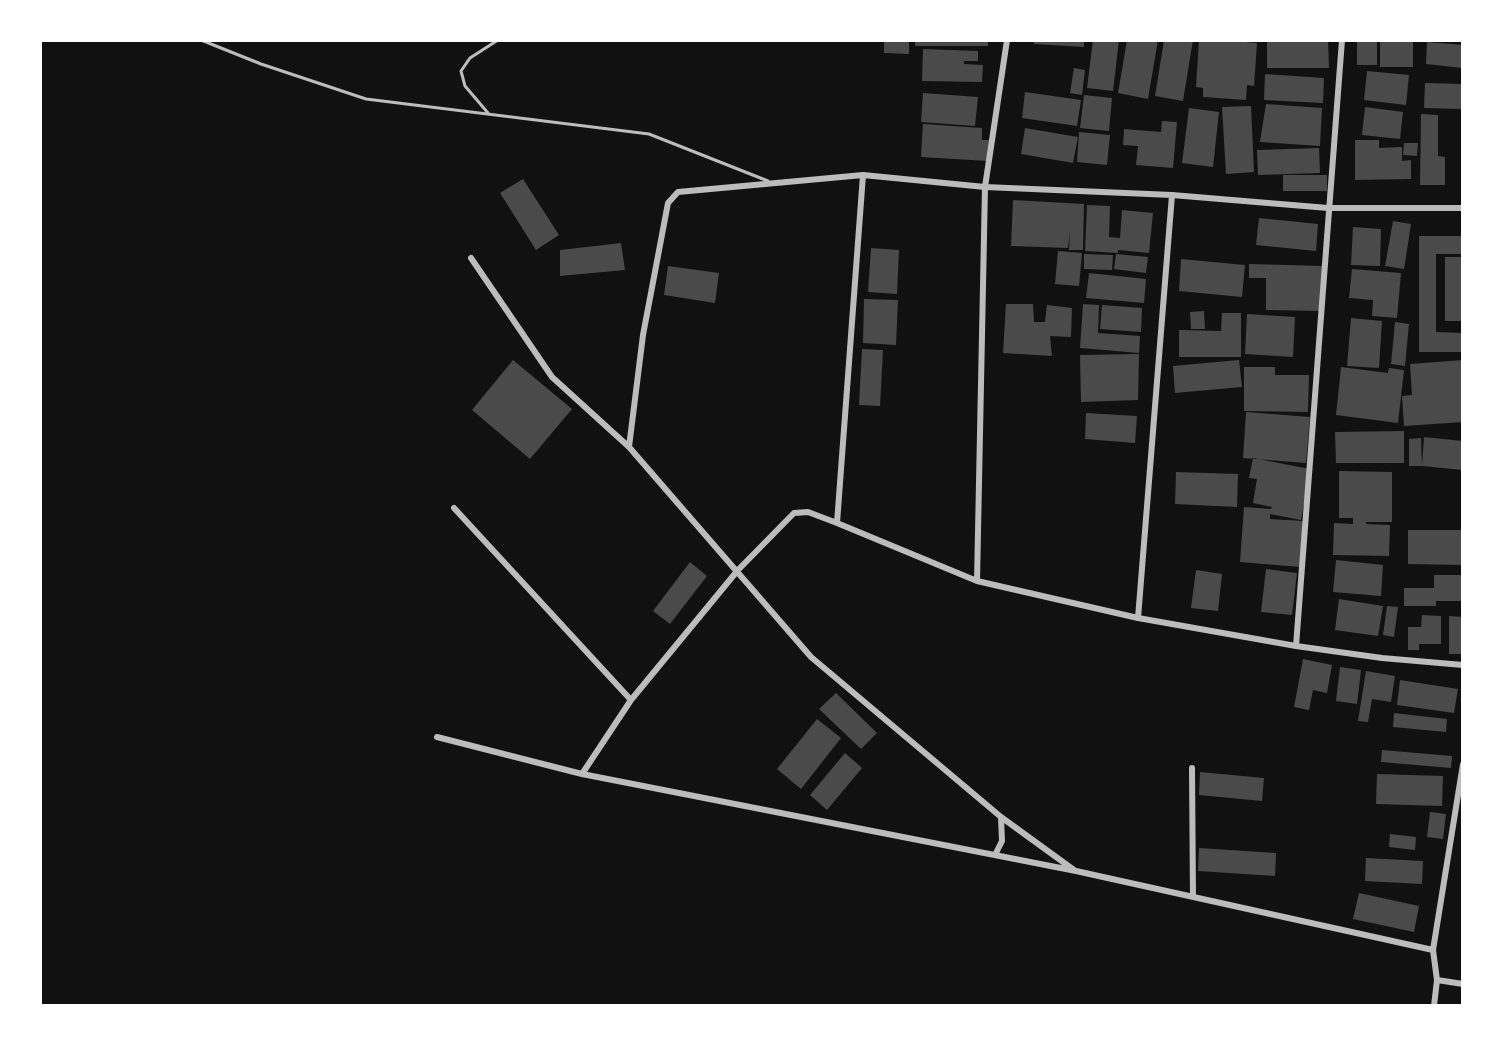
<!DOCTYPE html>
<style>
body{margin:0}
#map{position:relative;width:1503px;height:1046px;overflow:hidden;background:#111;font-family:"Public Sans",sans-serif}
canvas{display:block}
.frame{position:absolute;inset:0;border:42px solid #fff;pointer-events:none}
</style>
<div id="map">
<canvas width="1503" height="1046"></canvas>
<div class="frame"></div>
</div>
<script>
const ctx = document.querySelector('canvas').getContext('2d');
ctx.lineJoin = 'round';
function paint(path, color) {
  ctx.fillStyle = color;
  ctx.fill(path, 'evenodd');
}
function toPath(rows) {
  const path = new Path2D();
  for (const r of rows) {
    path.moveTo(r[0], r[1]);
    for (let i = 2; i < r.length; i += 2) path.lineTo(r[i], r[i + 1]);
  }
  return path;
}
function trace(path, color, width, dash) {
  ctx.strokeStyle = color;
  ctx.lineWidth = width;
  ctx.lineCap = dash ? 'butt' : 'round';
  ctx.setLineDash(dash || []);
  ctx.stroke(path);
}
paint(toPath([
 [884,40,909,40,909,54,884,53],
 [915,40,988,40,988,46,915,46],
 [1034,40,1084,40,1084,47,1034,44],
 [1093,40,1119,40,1113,91,1087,88],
 [1127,40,1158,40,1148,99,1118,93],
 [1164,40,1193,40,1183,101,1155,96],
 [1199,40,1245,40,1245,42,1257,43,1254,86,1247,85,1246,100,1203,97,1203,88,1196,87],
 [1267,40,1328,40,1329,68,1267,68],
 [1357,40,1377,40,1377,65,1357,65],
 [1380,40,1413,40,1413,67,1380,67],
 [1427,42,1463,45,1463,68,1426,64],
 [923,49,978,51,978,61,964,61,964,64,983,65,982,82,922,81],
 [1074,68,1085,70,1082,95,1070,93],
 [1367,71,1409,75,1406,105,1364,100],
 [1265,74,1324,78,1323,103,1264,100],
 [1425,83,1463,84,1463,109,1424,108],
 [1025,92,1081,100,1077,126,1022,118],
 [923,93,978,97,975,126,921,122],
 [1084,95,1112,98,1109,131,1080,128],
 [1266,104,1322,108,1320,146,1260,142],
 [1251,106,1254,172,1226,174,1222,107],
 [1365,107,1403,112,1400,139,1362,135],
 [1189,108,1219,112,1213,167,1182,163],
 [1421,114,1438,115,1438,156,1445,157,1445,185,1420,185],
 [1162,121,1177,122,1173,168,1136,165,1138,146,1123,145,1124,129,1161,132],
 [923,124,982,128,982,140,989,140,988,161,921,157],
 [1025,128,1078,137,1073,163,1021,154],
 [1079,132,1110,135,1107,165,1077,162],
 [1355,140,1379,140,1379,148,1402,147,1402,161,1411,160,1411,179,1355,180],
 [1404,143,1418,143,1417,156,1403,155],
 [1319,148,1320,173,1258,175,1257,150],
 [1283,175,1327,175,1327,191,1283,191],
 [523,179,559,235,536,250,500,193],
 [1013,200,1084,204,1083,250,1069,250,1070,230,1068,248,1011,246],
 [1087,205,1110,206,1109,237,1120,238,1122,210,1153,213,1149,253,1118,250,1118,253,1085,251],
 [1259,218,1318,224,1316,251,1256,245],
 [1393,221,1411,224,1404,269,1385,266],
 [1353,227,1381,229,1380,266,1351,265],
 [1419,236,1463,236,1463,254,1436,254,1436,332,1463,333,1463,352,1419,352],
 [621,243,625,270,560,276,560,250],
 [871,248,899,250,897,294,868,292],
 [1058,251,1082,253,1079,286,1055,284],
 [1084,254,1113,255,1112,270,1084,269],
 [1116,254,1148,257,1146,273,1114,269],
 [1445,257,1463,257,1463,321,1445,321],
 [1181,259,1245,265,1242,297,1179,291],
 [1249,264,1324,266,1323,311,1266,310,1266,278,1249,278],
 [668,266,719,273,715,303,664,295],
 [1352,269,1401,273,1397,318,1372,316,1373,300,1349,298],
 [1089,273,1146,279,1144,303,1086,298],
 [864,299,898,300,896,345,863,343],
 [1006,304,1033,304,1034,322,1045,322,1047,305,1072,308,1071,337,1050,336,1052,356,1003,353],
 [1083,304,1099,305,1098,333,1140,336,1139,353,1080,348],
 [1102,305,1142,308,1141,332,1100,329],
 [1204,311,1205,329,1191,329,1190,312],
 [1222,313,1241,313,1241,357,1179,357,1179,330,1221,331],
 [1247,314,1295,317,1293,357,1245,354],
 [1351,318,1382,321,1379,368,1347,366],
 [1395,322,1409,324,1405,366,1391,364],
 [862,349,883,350,880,406,859,405],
 [1139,354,1138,400,1081,402,1080,355],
 [513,360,572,409,530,459,472,410],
 [1239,360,1242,387,1175,393,1173,366],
 [1463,360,1463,422,1404,426,1402,396,1412,395,1410,364],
 [1244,367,1275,367,1275,375,1309,375,1308,412,1244,411],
 [1341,367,1388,373,1389,368,1404,370,1398,423,1336,415],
 [1246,412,1310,417,1306,463,1243,458],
 [1086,413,1137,416,1135,443,1085,439],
 [1404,431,1404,463,1336,463,1335,432],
 [1424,437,1463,441,1463,470,1422,466],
 [1421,438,1422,466,1409,466,1409,439],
 [1253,458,1310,469,1301,520,1270,514,1270,519,1303,521,1300,567,1240,562,1244,507,1271,509,1272,507,1253,503,1257,479,1249,478],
 [1339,471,1392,472,1392,522,1366,522,1366,524,1390,525,1389,556,1333,555,1334,523,1353,524,1353,518,1339,518],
 [1176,472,1238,474,1237,507,1175,504],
 [1408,530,1463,530,1463,565,1408,564],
 [1336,560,1383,565,1381,596,1333,592],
 [690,562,707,576,670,624,653,611],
 [1266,569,1297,573,1292,615,1261,612],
 [1196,570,1222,574,1218,611,1191,608],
 [1434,575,1463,575,1463,601,1436,601,1436,606,1404,606,1404,588,1434,588],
 [1339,599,1383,606,1378,636,1335,630],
 [1387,606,1398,607,1394,637,1383,635],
 [1422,615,1441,616,1441,644,1419,644,1419,650,1408,650,1408,627,1421,627],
 [1449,616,1463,617,1463,654,1449,654],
 [1303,659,1332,665,1327,693,1313,690,1309,710,1294,707],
 [1340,667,1361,670,1357,704,1336,701],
 [1366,671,1395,676,1391,702,1372,699,1368,722,1358,721],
 [1400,680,1458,689,1454,713,1397,705],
 [836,693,877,733,861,749,819,709],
 [1394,713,1447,719,1446,732,1393,727],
 [817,719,841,738,801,789,777,769],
 [1382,750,1452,756,1451,768,1381,762],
 [845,753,862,768,827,810,810,795],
 [1200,772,1264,778,1262,801,1199,795],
 [1377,774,1443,776,1442,806,1376,804],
 [1430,812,1446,814,1443,839,1427,837],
 [1390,834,1416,837,1415,850,1389,847],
 [1199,848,1276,853,1275,876,1198,871],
 [1366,858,1423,861,1422,884,1365,881],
 [1359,893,1419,906,1414,932,1353,919]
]), '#4a4a4a');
trace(toPath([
 [201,40,261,64,366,99,649,134,768,181],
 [488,113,465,86,461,71,470,58,498,40]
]), '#bcbcbc', 3);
trace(toPath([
 [471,258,552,377,629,447,811,657,1001,817,1074,870],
 [629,447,643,335,668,203,678,192,863,175,985,187,1172,195,1328,208,1463,208],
 [454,508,631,700],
 [837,523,863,175],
 [977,581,985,187,1007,40],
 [1138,618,1172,195],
 [1296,646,1342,40],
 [437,737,582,774,1076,871,1433,950],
 [1192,768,1193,897],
 [582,774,631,700,738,570,794,513,808,512,837,523,977,581,1138,618,1296,646,1382,658,1463,665],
 [995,855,1002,841,1001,817],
 [1437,980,1463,984],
 [1434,1006,1437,980,1433,950,1463,764]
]), '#bcbcbc', 6);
</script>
